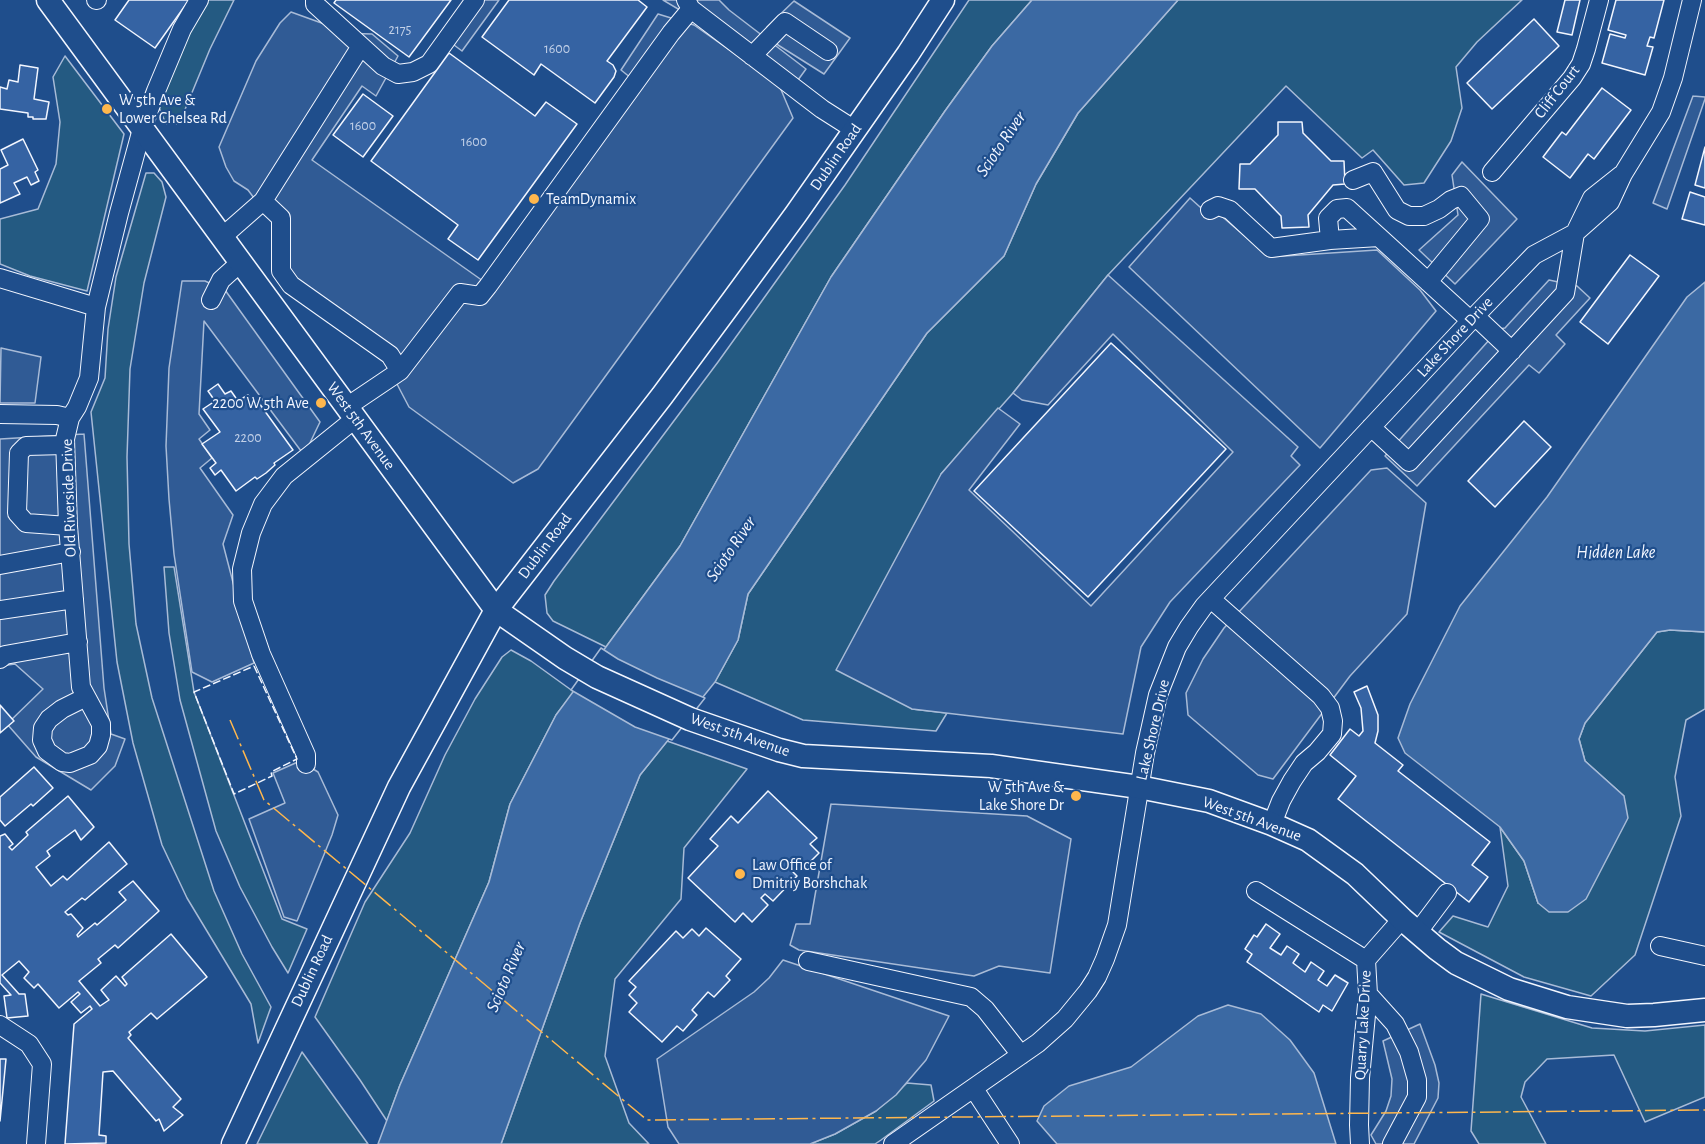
<!DOCTYPE html>
<style>
body{margin:0}
canvas{display:block;background:#1f4e8c}
</style>
<canvas width="1705" height="1144"></canvas>
<script>
const ctx = document.querySelector('canvas').getContext('2d');
ctx.lineJoin = 'round';
function paint(path, color) {
  ctx.fillStyle = color;
  ctx.fill(path, 'evenodd');
}
function toPath(rows) {
  const path = new Path2D();
  for (const r of rows) {
    path.moveTo(r[0], r[1]);
    for (let i = 2; i < r.length; i += 2) path.lineTo(r[i], r[i + 1]);
  }
  return path;
}
function trace(path, color, width, dash) {
  ctx.strokeStyle = color;
  ctx.lineWidth = width;
  ctx.lineCap = dash ? 'butt' : 'round';
  ctx.setLineDash(dash || []);
  ctx.stroke(path);
}
function label(font, color, halo, rows, align = 'center') {
  ctx.font = font + ' "Alegreya Sans",sans-serif';
  ctx.lineWidth = 4.5;
  ctx.setLineDash([]);
  ctx.textBaseline = 'middle';
  ctx.strokeStyle = halo;
  ctx.fillStyle = color;
  for (const [text, x, y, turn = 0] of rows) {
    ctx.save();
    ctx.translate(x, y);
    ctx.rotate((+turn || 0) * Math.PI / 180);
    ctx.textAlign = isNaN(turn) ? turn : align;
    if (halo) ctx.strokeText(text, 0, 0);
    ctx.fillText(text, 0, 0);
    ctx.restore();
  }
}
const green = toPath([
 [203,0,234,0,210,49,179,124,166,124,155,98,203,0],
 [969,0,1032,0,992,46,945,111,831,277,680,546,606,647,553,621,547,613,545,595,554,581,718,362,845,185,969,0],
 [1178,0,1522,0,1477,42,1456,67,1462,108,1451,141,1424,183,1404,185,1373,150,1362,158,1286,86,1108,275,1013,393,941,474,912,709,947,713,936,731,803,720,715,682,738,640,748,594,927,333,1004,256,1036,184,1078,113,1178,0],
 [65,56,124,134,87,291,30,276,0,264,0,219,38,209,56,164,60,122,53,77,65,56],
 [146,173,154,173,162,182,166,197,144,283,130,369,127,457,129,544,136,624,152,698,214,891,242,954,271,1007,258,1043,251,1004,187,898,162,845,133,743,117,662,91,412,105,378,108,329,116,277,146,173],
 [164,567,174,567,194,692,282,919,307,929,288,973,272,947,240,887,216,831,180,700,169,633,164,567],
 [1670,630,1705,632,1705,709,1686,720,1675,777,1681,816,1635,955,1591,996,1524,977,1439,932,1453,916,1488,927,1508,886,1500,827,1524,861,1538,903,1624,796,1585,761,1579,739,1585,723,1657,632,1670,630],
 [511,650,531,661,574,692,556,715,510,804,489,882,400,1085,387,1121,360,1080,315,1017,365,902,410,833,445,755,475,699,502,657,511,650],
 [667,741,747,769,684,848,681,899,615,979,605,1056,629,1123,649,1144,501,1144,580,923,640,775,667,741],
 [1481,994,1592,1028,1645,1031,1705,1025,1705,1097,1645,1122,1614,1055,1547,1059,1525,1082,1521,1097,1546,1144,1479,1144,1471,1131,1481,994],
 [302,1052,368,1144,257,1144,302,1052],
 [907,1083,931,1085,934,1101,881,1140,875,1144,810,1144,835,1134,876,1111,907,1083]
]);
paint(green, '#245a82');
trace(green, '#a8bbd7', 1.5);
const parking = toPath([
 [481,0,499,0,462,51,450,42,481,0],
 [663,0,719,0,729,10,806,69,798,80,663,0],
 [794,1,850,38,824,74,778,45,767,27,794,1],
 [291,12,327,25,339,33,372,34,398,56,376,96,362,86,312,160,483,281,631,78,621,70,658,14,694,25,779,85,793,118,538,469,513,483,409,407,386,363,289,292,275,226,248,190,234,181,226,167,219,147,256,61,280,23,291,12],
 [1693,96,1705,97,1705,99,1667,209,1653,203,1693,96],
 [1462,162,1517,219,1455,284,1419,250,1458,215,1452,175,1462,162],
 [1190,198,1200,207,1218,213,1269,257,1377,250,1420,290,1436,311,1320,448,1129,267,1190,198],
 [1108,275,1298,447,1291,456,1300,465,1170,602,1141,647,1123,734,912,709,836,670,941,474,998,408,1020,424,969,490,1091,606,1233,452,1113,334,1048,405,1022,400,1013,393,1108,275],
 [1549,280,1577,286,1590,298,1556,335,1565,344,1539,373,1529,365,1417,486,1385,456,1499,329,1505,328,1549,280],
 [182,281,205,281,225,290,320,422,308,447,301,451,204,321,199,414,210,430,199,439,212,458,200,468,233,515,223,544,254,663,212,682,192,672,174,554,169,499,166,446,169,368,182,281],
 [1,348,41,357,35,403,0,403,1,348],
 [84,434,104,688,111,734,125,739,115,766,91,790,36,757,7,724,43,689,15,664,0,666,0,439,84,434],
 [1387,468,1426,503,1407,614,1350,676,1273,779,1258,775,1188,715,1186,693,1203,659,1224,628,1371,470,1387,468],
 [300,761,318,772,338,815,332,835,297,921,284,917,249,819,285,803,273,773,300,761],
 [831,804,1027,816,1071,839,1050,973,999,966,974,976,799,950,790,945,796,924,810,924,831,804],
 [783,960,949,1016,926,1060,896,1095,876,1111,835,1134,810,1144,679,1144,668,1127,657,1059,754,992,769,978,783,960],
 [1420,1024,1435,1065,1439,1083,1438,1098,1414,1144,1376,1144,1371,1135,1386,1111,1391,1096,1392,1079,1383,1041,1420,1024]
]);
paint(parking, '#305b95');
trace(parking, '#a8bbd7', 1.5);
const water = toPath([
 [1032,0,1178,0,1078,113,1036,184,1004,256,927,333,748,594,738,640,715,682,640,775,580,923,501,1144,378,1144,400,1085,489,882,510,804,556,715,680,546,831,277,945,111,992,46,1032,0],
 [1705,282,1705,632,1670,630,1657,632,1585,723,1579,739,1585,761,1624,796,1628,818,1586,899,1568,912,1549,912,1538,903,1524,861,1500,827,1405,753,1398,738,1410,704,1460,606,1547,497,1687,297,1705,282],
 [1228,1005,1261,1014,1290,1040,1314,1073,1336,1144,1057,1144,1037,1121,1044,1106,1069,1086,1131,1067,1198,1016,1228,1005]
]);
paint(water, '#3b69a3');
trace(water, '#a8bbd7', 1.5);
const pier = toPath([
 [601,648,618,659,657,678,705,698,672,740,635,727,571,690,601,648]
]);
paint(pier, '#1f4e8c');
trace(pier, '#a8bbd7', 1.5);
const building = toPath([
 [129,0,189,0,155,48,115,20,129,0],
 [336,0,451,0,409,57,334,3,336,0],
 [509,0,638,0,647,7,607,61,613,65,616,71,614,77,595,103,541,64,534,75,482,37,509,0],
 [1565,0,1580,0,1572,35,1557,32,1565,0],
 [1616,0,1664,0,1654,38,1650,37,1647,46,1653,47,1645,75,1602,63,1610,34,1625,38,1626,35,1608,30,1616,0],
 [1534,19,1559,46,1492,109,1467,83,1534,19],
 [449,53,535,116,546,102,577,124,478,260,448,239,458,225,371,161,449,53],
 [20,65,38,68,34,99,49,102,46,119,33,119,33,117,28,117,28,113,0,109,0,87,7,89,9,80,18,82,20,65],
 [1602,88,1631,110,1594,159,1588,154,1570,178,1543,157,1562,132,1566,135,1602,88],
 [363,94,393,116,363,157,333,135,363,94],
 [1278,122,1302,122,1303,133,1331,161,1344,161,1345,184,1333,185,1308,215,1309,227,1282,228,1281,216,1255,189,1239,189,1240,164,1250,164,1278,135,1278,122],
 [23,139,38,170,35,172,39,181,31,185,27,177,14,183,20,194,0,203,0,169,8,165,1,150,23,139],
 [1705,147,1705,188,1695,185,1705,147],
 [1690,192,1705,197,1705,225,1682,219,1690,192],
 [1630,255,1659,276,1608,344,1580,322,1630,255],
 [1111,343,1226,449,1088,597,974,491,1111,343],
 [218,384,225,394,231,391,238,401,248,395,256,406,259,403,293,450,274,463,275,465,266,473,257,479,255,477,236,491,221,470,215,475,210,468,216,463,202,444,220,432,203,409,215,401,208,391,218,384],
 [1524,421,1551,447,1495,507,1468,481,1524,421],
 [1367,686,1378,715,1378,731,1375,743,1403,765,1398,771,1490,842,1472,865,1488,877,1469,902,1338,799,1356,776,1330,755,1350,729,1359,736,1363,731,1361,708,1354,692,1367,686],
 [0,705,14,721,0,733,0,705],
 [34,767,53,788,33,806,31,804,5,826,0,820,0,797,34,767],
 [768,791,817,838,810,844,819,853,801,871,792,863,788,867,797,876,773,901,765,894,761,898,768,905,752,922,743,913,735,922,688,878,718,846,710,839,731,816,738,823,768,791],
 [68,796,94,827,81,840,75,830,47,851,50,856,36,867,51,886,63,876,67,880,109,842,127,864,85,900,82,898,65,912,68,915,71,914,83,928,77,935,78,937,95,923,97,925,126,900,119,892,133,881,159,911,118,948,115,945,98,959,101,963,79,981,100,1006,109,1000,101,990,116,976,125,986,127,984,122,977,171,934,207,977,157,1019,151,1013,129,1032,131,1035,128,1038,181,1099,173,1107,183,1115,164,1131,159,1119,156,1121,113,1071,103,1072,99,1135,106,1136,106,1143,65,1144,74,1024,92,1009,90,1006,81,1013,71,1002,80,994,78,992,59,1008,38,984,34,988,24,978,29,972,19,961,2,975,19,994,25,994,28,1016,7,1018,4,996,11,995,0,983,0,836,5,834,13,844,9,847,12,850,28,835,26,832,68,796],
 [1266,924,1280,934,1270,948,1281,955,1287,946,1299,954,1293,963,1305,972,1311,962,1324,971,1318,980,1327,986,1335,975,1348,983,1332,1011,1323,1005,1319,1012,1247,962,1252,954,1245,949,1254,935,1257,937,1266,924],
 [706,928,741,959,726,976,730,980,714,997,708,992,692,1010,697,1015,683,1031,677,1026,662,1042,629,1012,637,1003,629,995,636,987,629,981,676,931,683,938,692,929,699,936,706,928],
 [0,1059,6,1059,0,1121,0,1059]
]);
paint(building, '#3563a3');
trace(building, '#f2f6ff', 1.5);
const minor = toPath([
 [96,0,97,0],
 [315,0,315,4,383,66,398,74,413,72,429,64,475,0],
 [686,0,691,9,822,109,855,130],
 [752,56,785,22,828,51],
 [1492,172,1572,78,1581,64,1586,49,1599,0],
 [1353,180,1373,172,1397,210,1409,216,1424,216,1439,209,1451,200,1461,196,1480,219,1428,282],
 [263,201,281,218,281,271,291,285,390,355,400,371],
 [1210,210,1218,206,1230,210,1271,248,1330,240,1379,237,1471,321],
 [222,237,263,201,361,46],
 [1330,240,1328,218,1337,209,1347,208,1379,237],
 [0,278,96,307],
 [211,300,221,280,241,262],
 [1475,316,1512,351],
 [348,406,400,371,460,293,480,296,488,286,671,33,691,9],
 [0,414,57,415,70,418],
 [1371,427,1409,462,1565,293,1575,233,1592,198,1621,175],
 [65,445,26,446,19,453,17,513,26,523,68,526],
 [0,565,71,552],
 [1211,599,1321,696,1330,708,1333,721,1332,734,1317,752,1304,763,1292,781,1281,801,1272,824],
 [0,610,74,599],
 [0,659,5,655,78,642],
 [86,697,62,709,49,719,43,728,42,740,47,751,62,762,70,763,90,755,98,746,101,735,101,724,81,687,68,526,65,439,70,418,77,407,89,378,96,307,119,213,142,129,156,91,182,29,199,0],
 [306,764,306,755,261,654,243,601,242,569,251,533,263,504,284,476,356,418],
 [1256,891,1366,960],
 [1417,933,1447,893],
 [1660,946,1705,956],
 [808,961,971,997,985,1009,1021,1055],
 [1368,994,1395,1024,1409,1052,1417,1080,1417,1097,1392,1144],
 [0,1025,29,1044,42,1064,36,1144],
 [974,1089,1010,1144],
 [893,1144,1038,1043,1065,1019,1088,991,1097,977,1105,959,1117,925,1145,753,1158,695,1177,647,1189,627,1204,606,1475,316,1534,255,1575,233,1610,202,1623,174,1661,112,1673,78,1692,0],
 [1360,1144,1359,1125,1360,1078,1368,994,1366,960,1402,919]
]);
const major = toPath([
 [48,0,496,610,565,658,597,677,690,719,779,750,803,756,991,766,1139,787,1209,801,1272,824,1308,840,1355,874,1402,919,1437,949,1456,963,1509,989,1567,1007,1627,1016,1654,1015,1705,1010],
 [233,1144,399,787,496,610,662,396,733,300,796,214,908,54,943,0]
]);
trace(minor, '#f2f6ff', 20);
trace(major, '#f2f6ff', 25);
trace(minor, '#1f4e8c', 18);
trace(major, '#1f4e8c', 22);
trace(toPath([
 [254,666,297,759,271,772,272,776,234,794,194,692,254,666]
]), '#f2f6ff', 1.5, [8, 3]);
trace(toPath([
 [230,720,264,800,647,1120,1705,1110]
]), '#ffb74d', 1.5, [21, 4.5, 3, 4.5]);
for (const [x, y, r, color] of [
 [107,109,6,"#ffb74d"],
 [534,199,6,"#ffb74d"],
 [321,403,6,"#ffb74d"],
 [1076,796,6,"#ffb74d"],
 [740,874,6,"#ffb74d"]
]) {
  const dot = new Path2D();
  dot.arc(x, y, r, 0, 2 * Math.PI);
  ctx.fillStyle = color;
  ctx.fill(dot);
  trace(dot, '#1f4e8c', 2);
}
label('14px', '#c3d1e8', null, [
 ["2175",400,30],
 ["1600",557,49],
 ["1600",363,126],
 ["1600",474,142],
 ["2200",248,438]
]);
label('16px', '#f2f6ff', '#1f4e8c', [
 ["Cliff Court",1557,92,-52],
 ["Dublin Road",836,157,-55],
 ["Lake Shore Drive",1455,337,-47],
 ["West 5th Avenue",361,426,54],
 ["Old Riverside Drive",69,498,-92],
 ["Dublin Road",545,546,-53],
 ["Lake Shore Drive",1153,730,-77],
 ["West 5th Avenue",740,735,19],
 ["West 5th Avenue",1252,819,20],
 ["Dublin Road",312,971,-65],
 ["Quarry Lake Drive",1363,1025,-87]
]);
label('16px', '#f2f6ff', '#1f4e8c', [
 ["W 5th Ave &",119,100],
 ["Lower Chelsea Rd",119,118],
 ["TeamDynamix",546,199],
 ["2200 W 5th Ave",309,403,"right"],
 ["W 5th Ave &",1064,787,"right"],
 ["Lake Shore Dr",1064,805,"right"],
 ["Law Office of",752,865],
 ["Dmitriy Borshchak",752,883]
], 'left');
label('italic 18px', '#f2f6ff', '#1f4e8c', [
 ["Scioto River",1001,144,-56],
 ["Scioto River",731,549,-56],
 ["Hidden Lake",1616,553],
 ["Scioto River",506,977,-67]
]);
</script>
